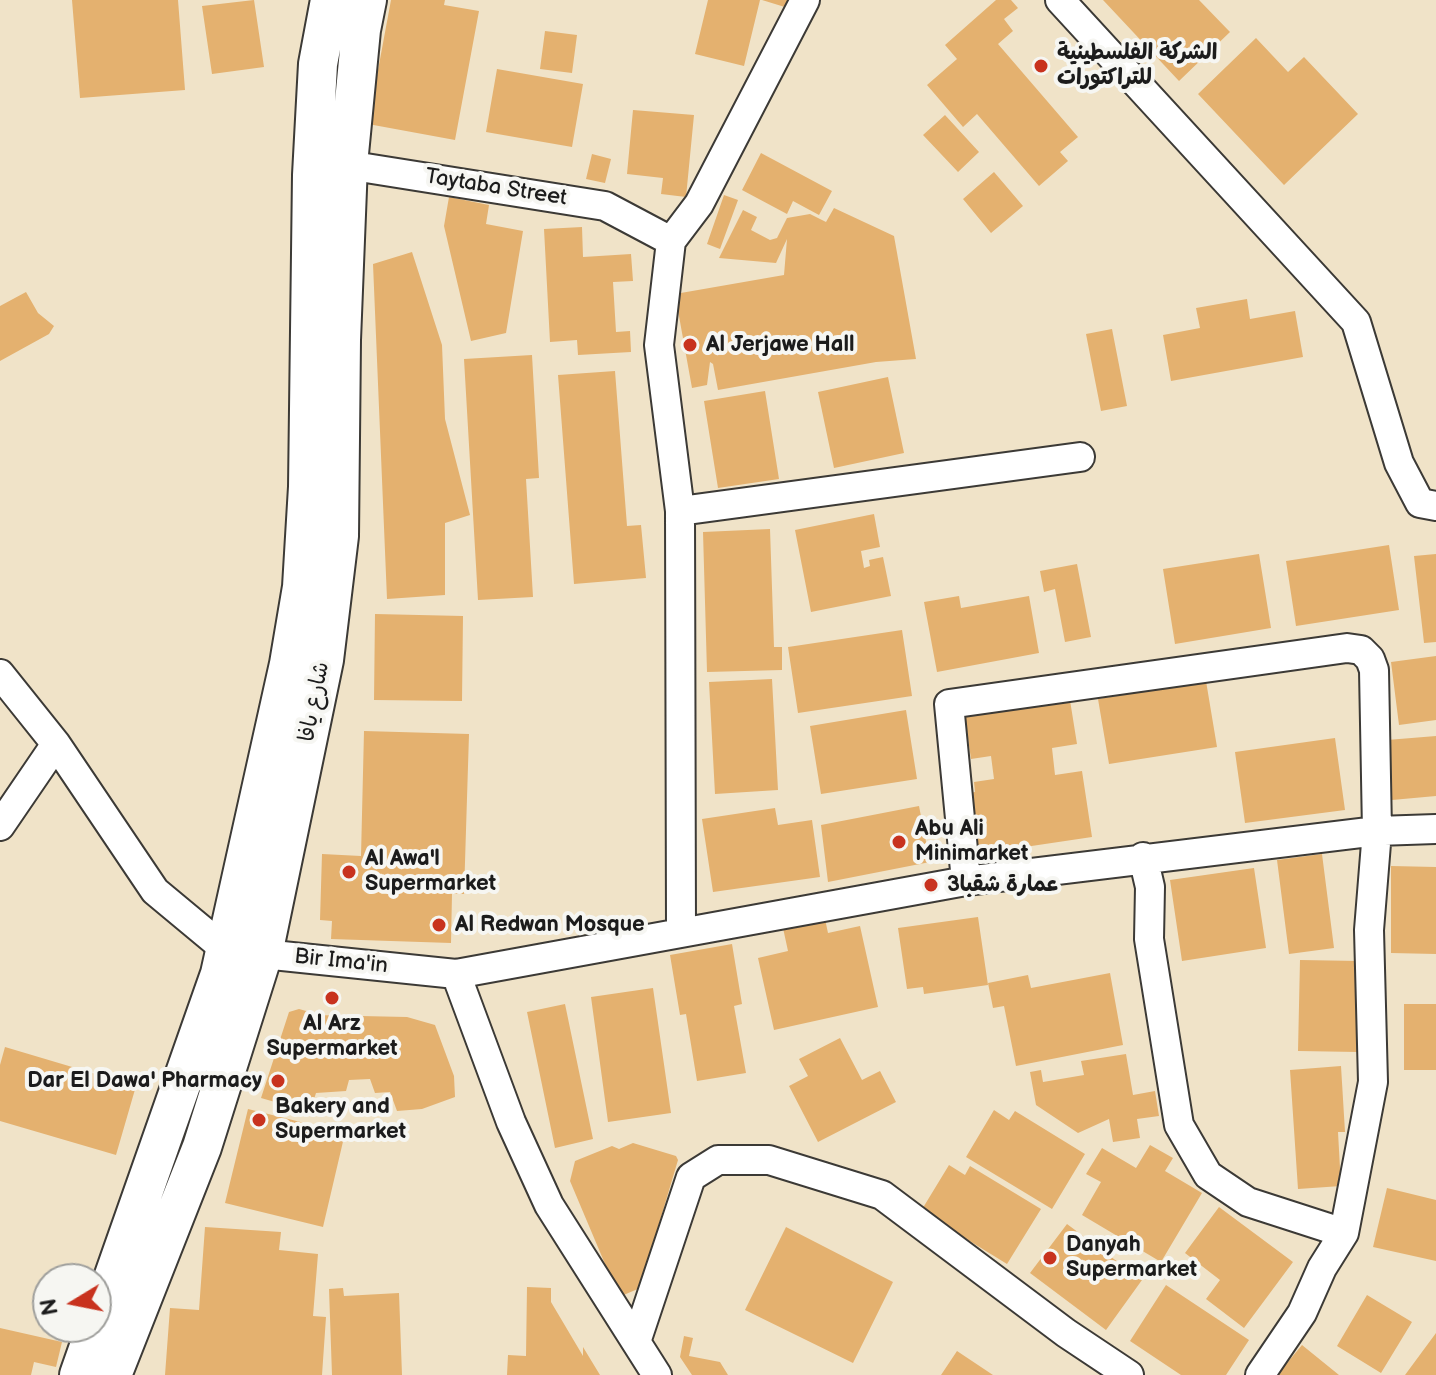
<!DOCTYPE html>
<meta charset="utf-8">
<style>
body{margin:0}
#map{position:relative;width:1436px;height:1375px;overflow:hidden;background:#f0e3c8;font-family:"Balsamiq Sans",sans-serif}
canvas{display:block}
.north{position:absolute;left:32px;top:1263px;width:80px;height:80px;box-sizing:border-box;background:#f6f6f2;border:2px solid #9f9f9c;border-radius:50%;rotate:260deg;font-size:22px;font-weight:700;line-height:32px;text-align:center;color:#1c1c1c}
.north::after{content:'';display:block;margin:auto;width:28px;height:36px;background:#c8321e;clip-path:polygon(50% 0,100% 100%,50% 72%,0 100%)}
</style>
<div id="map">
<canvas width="1436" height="1375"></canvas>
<div class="north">N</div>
</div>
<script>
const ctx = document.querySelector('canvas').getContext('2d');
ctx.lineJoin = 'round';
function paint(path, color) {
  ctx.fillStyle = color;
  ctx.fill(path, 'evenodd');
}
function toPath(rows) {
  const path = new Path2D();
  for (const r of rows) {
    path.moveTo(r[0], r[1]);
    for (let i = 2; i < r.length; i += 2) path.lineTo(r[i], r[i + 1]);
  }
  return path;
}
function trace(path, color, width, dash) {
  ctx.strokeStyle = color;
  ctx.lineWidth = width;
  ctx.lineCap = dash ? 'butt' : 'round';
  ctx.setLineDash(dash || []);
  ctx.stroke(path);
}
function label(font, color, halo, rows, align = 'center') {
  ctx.font = font + ' "Balsamiq Sans","Playpen Sans Arabic",sans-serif';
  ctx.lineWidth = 8;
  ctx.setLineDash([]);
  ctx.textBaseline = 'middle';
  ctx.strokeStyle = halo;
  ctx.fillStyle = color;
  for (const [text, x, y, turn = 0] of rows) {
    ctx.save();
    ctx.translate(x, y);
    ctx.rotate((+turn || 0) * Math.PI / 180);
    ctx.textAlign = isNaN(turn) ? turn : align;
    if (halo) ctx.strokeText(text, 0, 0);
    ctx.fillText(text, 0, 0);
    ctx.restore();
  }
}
paint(toPath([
 [72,0,178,0,185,90,80,98],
 [254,0,264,67,212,74,202,6],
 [391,0,445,0,444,5,479,11,455,140,368,124],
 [708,0,760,0,744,66,695,54],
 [762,0,790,0,788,8],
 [996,0,1011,0,1018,8,1004,19,1013,31,998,44,1078,137,1060,152,1068,161,1039,186,977,114,963,127,927,85,957,59,945,45],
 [1103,0,1199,0,1230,32,1179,81],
 [545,31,577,35,572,73,540,69],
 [1256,38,1288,72,1304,57,1358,114,1284,185,1198,94],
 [497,69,583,84,572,147,486,132],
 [633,110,694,115,686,197,661,194,663,178,627,174],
 [945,115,979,152,958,172,923,135],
 [761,153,832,191,819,215,793,201,787,214,742,190],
 [592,154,611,159,605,183,586,179],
 [994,172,1023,206,991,233,963,199],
 [724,195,738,200,720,249,707,244],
 [449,197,489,205,486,224,523,231,506,333,471,341,444,226],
 [834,208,894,236,916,359,876,362,718,390,713,364,710,362,707,385,692,388,675,294,784,275,787,239,776,263,719,258,743,210,757,217,751,230,770,240,777,238,787,218,810,214,826,222],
 [582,227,583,257,631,254,633,281,613,282,616,332,630,331,631,352,578,355,577,340,550,342,544,229],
 [412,252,442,345,445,419,470,515,445,523,445,595,387,599,373,264],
 [26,292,38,313,54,326,49,334,0,361,0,306],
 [1247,299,1250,319,1295,311,1303,357,1171,381,1163,335,1200,328,1196,308],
 [1112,329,1127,406,1101,411,1086,334],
 [532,355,539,478,526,479,533,597,478,600,464,359],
 [615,371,627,526,641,525,646,578,574,584,558,375],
 [888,377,904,453,834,468,818,392],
 [765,391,779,479,718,488,704,401],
 [874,514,880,547,861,551,864,568,870,566,869,560,883,557,891,596,811,612,795,530],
 [770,529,774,647,782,647,782,670,707,672,703,532],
 [1389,545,1399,610,1296,626,1286,561],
 [1259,554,1271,628,1175,644,1163,569],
 [1436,554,1436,642,1424,643,1414,556],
 [1077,564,1091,637,1065,642,1055,589,1044,592,1040,571],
 [959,596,961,608,1029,596,1039,653,937,672,924,602],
 [375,614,463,616,462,701,374,700],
 [902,630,912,696,798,713,788,647],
 [1436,656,1436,720,1399,725,1391,662],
 [772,679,778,790,715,794,709,682],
 [1206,681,1217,747,1109,764,1098,699],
 [1069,694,1077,744,1052,748,1055,775,1082,771,1092,837,971,855,962,794,975,792,974,782,994,779,991,756,971,759,964,710],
 [906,710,917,779,821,794,810,726],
 [364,731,469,734,464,894,452,894,451,943,331,939,332,921,320,920,322,854,361,856],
 [1436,736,1436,796,1392,800,1387,740],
 [1335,738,1345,810,1245,823,1235,752],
 [919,806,930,862,828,882,821,825],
 [775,808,778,825,812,820,820,877,713,892,702,819],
 [1322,854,1334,948,1289,954,1277,860],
 [1391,866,1436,867,1436,954,1391,953],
 [1254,868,1266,948,1182,961,1170,880],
 [978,917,988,985,924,994,923,987,907,989,898,928],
 [825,919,828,933,860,926,878,1007,774,1030,758,958,788,951,783,928],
 [732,944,742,1004,734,1006,746,1073,697,1081,686,1014,680,1015,670,955],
 [1300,960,1360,961,1358,1052,1298,1051],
 [1110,973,1123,1045,1016,1066,1004,1006,993,1008,988,983,1028,975,1031,988],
 [653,988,671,1113,608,1122,591,997],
 [565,1004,593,1139,555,1148,527,1012],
 [1404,1004,1436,1004,1436,1070,1404,1070],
 [299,1009,317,1014,314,1015,407,1017,435,1025,454,1076,455,1097,422,1109,397,1111,390,1092,375,1093,370,1079,349,1080,346,1091,316,1093,310,1112,261,1098,289,1012],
 [840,1038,862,1080,880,1071,896,1102,818,1142,789,1086,808,1076,799,1059],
 [5,1047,136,1086,116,1155,0,1121,0,1065],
 [1126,1054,1133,1095,1155,1091,1159,1116,1137,1119,1140,1138,1113,1142,1109,1119,1078,1133,1036,1105,1030,1072,1041,1070,1043,1082,1084,1075,1081,1061],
 [1341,1066,1345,1132,1338,1132,1341,1186,1298,1189,1290,1070],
 [248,1109,345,1133,323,1227,225,1203],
 [994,1110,1009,1120,1015,1111,1085,1154,1052,1209,966,1157],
 [633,1143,676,1156,678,1160,640,1288,619,1297,570,1181,575,1161,612,1146,619,1149],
 [1150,1145,1173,1158,1165,1171,1202,1193,1161,1262,1082,1215,1101,1182,1086,1174,1102,1148,1136,1168],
 [949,1165,965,1175,970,1166,1041,1209,1007,1264,921,1211],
 [1387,1188,1436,1200,1436,1261,1373,1247],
 [1219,1207,1293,1262,1244,1328,1206,1299,1220,1280,1185,1253],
 [1067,1224,1142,1280,1106,1330,1030,1273],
 [205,1227,281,1232,279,1250,318,1254,313,1316,326,1317,322,1375,165,1375,170,1308,199,1310],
 [786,1227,893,1282,853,1363,745,1310],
 [1166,1285,1249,1340,1226,1375,1181,1375,1130,1341],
 [527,1287,551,1288,551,1302,583,1356,583,1347,600,1375,507,1375,508,1355,526,1356],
 [343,1288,344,1296,399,1293,402,1375,332,1375,329,1289],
 [1367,1295,1412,1322,1381,1373,1337,1346],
 [0,1328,62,1342,56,1367,34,1362,31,1375,0,1375],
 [1436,1333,1436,1375,1405,1375],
 [684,1336,693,1338,689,1356,720,1362,728,1375,692,1375,680,1357],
 [1302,1345,1339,1375,1277,1375],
 [957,1351,993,1375,941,1375]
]), '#e4b16f');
const minor = toPath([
 [1060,0,1356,322,1399,463,1420,503,1436,506],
 [328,162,605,206,671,241],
 [680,511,1080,457],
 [0,674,56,744,155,891,226,950,263,954,456,974,966,881,1377,831,1436,829],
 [0,826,56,744],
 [1143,857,1150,887,1149,939,1179,1125,1208,1175,1248,1202,1344,1233],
 [966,881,949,704,1347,648,1361,650,1370,659,1374,670,1377,831,1369,930,1373,1082,1344,1233,1322,1268,1302,1313,1260,1375],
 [681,931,680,511,659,345,671,241,699,204,805,0],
 [456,974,511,1122,549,1205,657,1375],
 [636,1342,691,1177,718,1160,769,1160,882,1195,1066,1333,1129,1375]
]);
const secondary = toPath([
 [79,1375,220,974,289,664,302,587,308,487,312,175,318,64,330,0],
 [112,1375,202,1147,263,954,324,660,339,536,341,340,348,164,361,30,367,0]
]);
trace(minor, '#3c3a36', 32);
trace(secondary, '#3c3a36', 42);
trace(minor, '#fff', 28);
trace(secondary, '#fff', 38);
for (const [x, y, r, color] of [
 [1041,66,8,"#c8321e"],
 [690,345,8,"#c8321e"],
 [899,842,8,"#c8321e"],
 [349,872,8,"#c8321e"],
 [931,885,8,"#c8321e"],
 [439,925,8,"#c8321e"],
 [332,998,8,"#c8321e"],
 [278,1081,8,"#c8321e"],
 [259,1120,8,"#c8321e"],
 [1050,1258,8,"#c8321e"]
]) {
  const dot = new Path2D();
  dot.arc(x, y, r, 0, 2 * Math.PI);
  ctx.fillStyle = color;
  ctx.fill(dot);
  trace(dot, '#f6f6f2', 3);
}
label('bold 22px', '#1c1c1c', '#f6f6f2', [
 ["الشركة الفلسطينية",1057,53],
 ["للتراكتورات",1057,78],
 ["Al Jerjawe Hall",706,345],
 ["Abu Ali",915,829],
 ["Minimarket",915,854],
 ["Al Awa'l",365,859],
 ["Supermarket",365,884],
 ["عمارة شقبا3",947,885],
 ["Al Redwan Mosque",455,925],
 ["Al Arz",332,1024,"center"],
 ["Supermarket",332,1049,"center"],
 ["Dar El Dawa' Pharmacy",262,1081,"right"],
 ["Bakery and",275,1107],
 ["Supermarket",275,1132],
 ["Danyah",1066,1245],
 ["Supermarket",1066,1270]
], 'left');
label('22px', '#1c1c1c', '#f6f6f2', [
 ["Taytaba Street",496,188,9],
 ["شارع يافا",315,702,-79],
 ["Bir Ima'in",341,962,6]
]);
</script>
